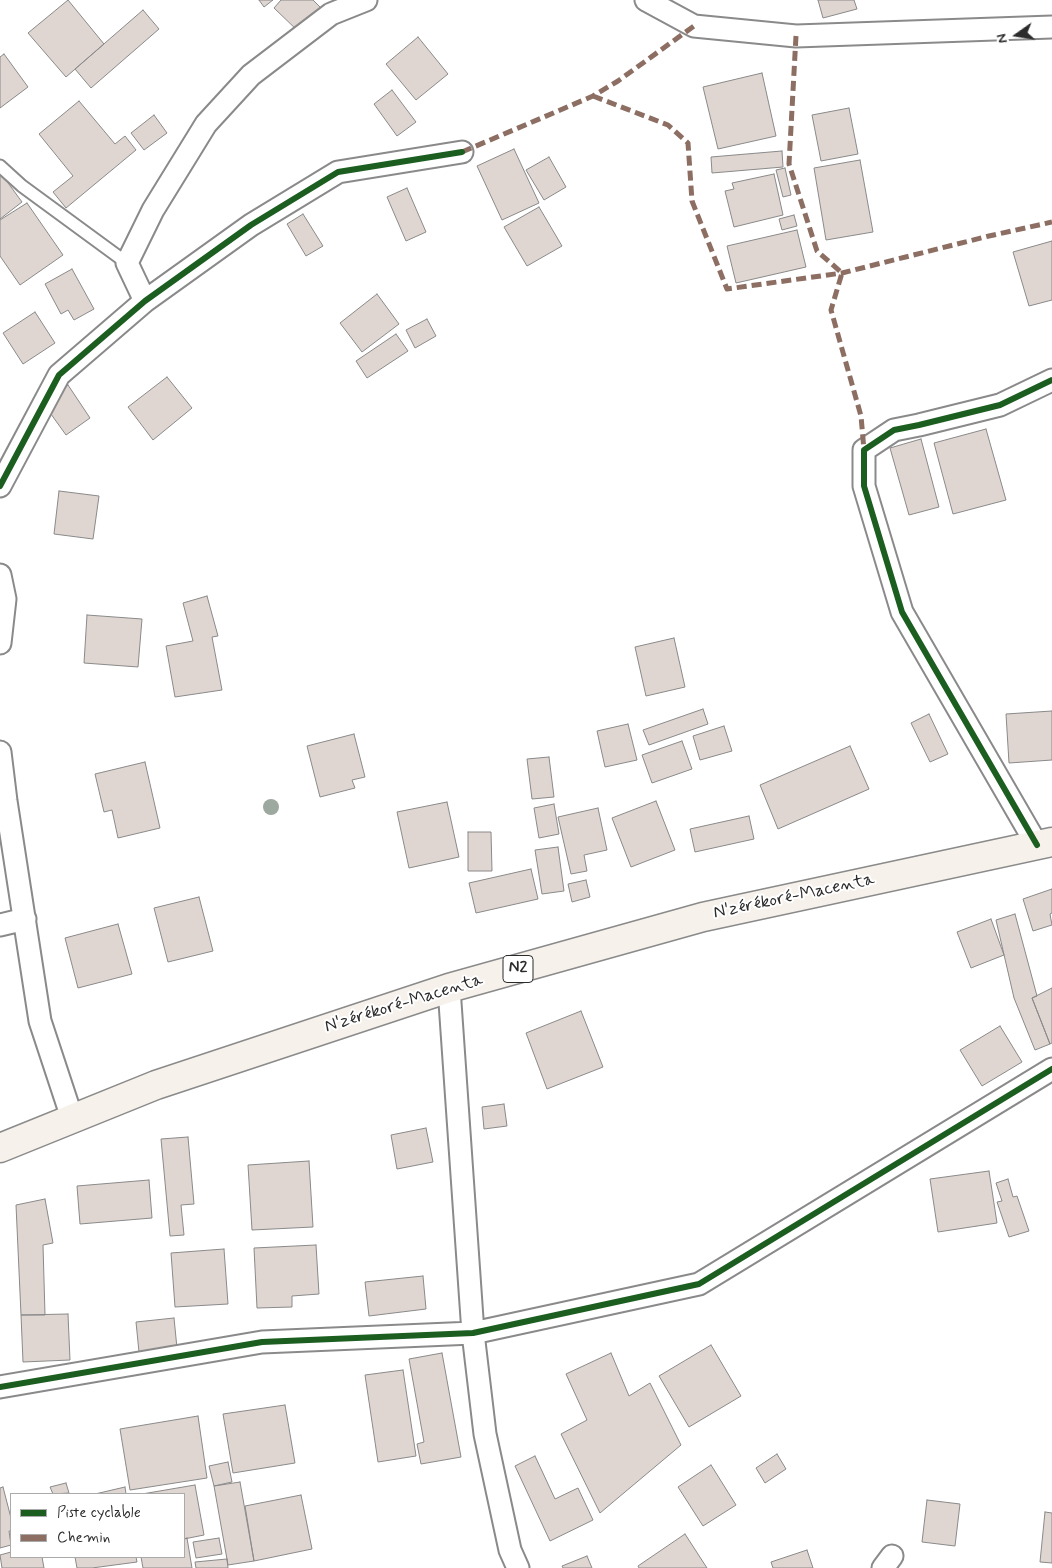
<!DOCTYPE html>
<meta charset="utf-8">
<style>
body{margin:0}
#map{position:relative;width:1052px;height:1568px;overflow:hidden;background:#fff;font-family:Mynerve,sans-serif}
canvas{display:block}
.legend{position:absolute;left:10px;top:1493px;width:175px;height:65px;box-sizing:border-box;background:#fff;border:1px solid #aaa;margin:0;padding:6px 9px;list-style:none;font-size:15px;color:#2b2b2b}
.legend li{display:flex;align-items:center;gap:10px;height:25px}
.legend b{width:25px;border:1px solid #aaa}
.north{position:absolute;left:992px;top:10px;width:50px;height:50px;-webkit-text-stroke:4px #fff;paint-order:stroke;rotate:257deg;font-size:14px;font-weight:700;line-height:20px;text-align:center;color:#2b2b2b}
.north::after{content:'';display:block;margin:auto;width:18px;height:22px;background:#2b2b2b;clip-path:polygon(50% 0,100% 100%,50% 72%,0 100%)}
</style>
<div id="map">
<canvas width="1052" height="1568"></canvas>
<ul class="legend">
<li><b style="height:6px;background:#1b5e20"></b>Piste cyclable</li>
<li><b style="height:6px;background:#8d6e63"></b>Chemin</li>
</ul>
<div class="north">N</div>
</div>
<script>
const ctx = document.querySelector('canvas').getContext('2d');
ctx.lineJoin = 'round';
function paint(path, color) {
  ctx.fillStyle = color;
  ctx.fill(path, 'evenodd');
}
function toPath(rows) {
  const path = new Path2D();
  for (const r of rows) {
    path.moveTo(r[0], r[1]);
    for (let i = 2; i < r.length; i += 2) path.lineTo(r[i], r[i + 1]);
  }
  return path;
}
function trace(path, color, width, dash) {
  ctx.strokeStyle = color;
  ctx.lineWidth = width;
  ctx.lineCap = dash ? 'butt' : 'round';
  ctx.setLineDash(dash || []);
  ctx.stroke(path);
}
function label(font, color, halo, rows, align = 'center') {
  ctx.font = font + ' Mynerve,sans-serif';
  ctx.lineWidth = 4;
  ctx.setLineDash([]);
  ctx.textBaseline = 'middle';
  ctx.strokeStyle = halo;
  ctx.fillStyle = color;
  for (const [text, x, y, turn = 0] of rows) {
    ctx.save();
    ctx.translate(x, y);
    ctx.rotate((+turn || 0) * Math.PI / 180);
    ctx.textAlign = isNaN(turn) ? turn : align;
    if (halo) ctx.strokeText(text, 0, 0);
    ctx.fillText(text, 0, 0);
    ctx.restore();
  }
}
const building = toPath([
 [68,0,104,44,66,77,28,33,68,0],
 [259,0,273,0,264,7,259,0],
 [281,0,313,0,322,9,300,33,274,8,281,0],
 [818,0,854,0,857,9,823,18,818,0],
 [143,10,159,29,91,88,75,69,143,10],
 [418,37,448,74,416,100,386,64,418,37],
 [4,54,28,87,0,108,0,57,4,54],
 [762,73,776,136,718,149,703,87,762,73],
 [392,90,416,122,397,136,374,104,392,90],
 [79,101,115,144,125,136,136,150,66,208,53,192,73,176,39,134,79,101],
 [849,108,858,154,821,161,812,115,849,108],
 [154,115,167,133,144,150,131,133,154,115],
 [514,149,539,203,502,220,477,166,514,149],
 [782,151,783,167,712,173,711,157,782,151],
 [549,157,566,187,544,200,526,170,549,157],
 [860,160,873,232,826,240,814,168,860,160],
 [785,168,791,195,783,197,776,170,785,168],
 [0,172,22,202,0,219,0,172],
 [774,174,783,215,734,227,725,191,734,189,732,183,774,174],
 [407,188,426,232,406,241,387,197,407,188],
 [27,203,63,255,20,285,0,256,0,220,27,203],
 [539,207,562,246,527,266,504,227,539,207],
 [303,214,323,246,306,256,287,224,303,214],
 [794,215,797,226,782,230,779,219,794,215],
 [797,230,806,267,736,283,727,246,797,230],
 [1052,241,1052,300,1029,306,1013,252,1052,241],
 [72,269,94,309,74,320,68,310,61,314,45,284,72,269],
 [377,294,399,324,362,352,340,323,377,294],
 [35,312,55,343,23,364,3,333,35,312],
 [427,319,436,336,415,348,406,330,427,319],
 [396,334,408,351,367,378,356,361,396,334],
 [167,377,192,408,153,440,128,407,167,377],
 [68,385,90,418,66,435,43,403,68,385],
 [986,429,1006,500,953,514,934,443,986,429],
 [921,439,939,507,909,515,890,448,921,439],
 [59,491,99,496,93,539,54,534,59,491],
 [207,596,218,636,212,637,222,690,175,697,166,646,193,641,183,603,207,596],
 [87,615,142,619,138,667,84,663,87,615],
 [674,638,685,687,646,696,635,647,674,638],
 [703,709,708,724,649,745,643,730,703,709],
 [1052,711,1052,760,1009,763,1006,714,1052,711],
 [929,714,948,754,930,762,911,723,929,714],
 [628,724,637,760,605,767,597,731,628,724],
 [724,726,732,751,700,760,693,736,724,726],
 [354,734,365,777,352,780,355,788,320,797,307,746,354,734],
 [682,741,692,769,652,783,642,755,682,741],
 [850,746,869,789,778,829,760,785,850,746],
 [549,757,554,797,532,799,527,759,549,757],
 [145,762,160,828,118,838,112,810,104,812,95,774,145,762],
 [656,801,675,850,631,867,612,818,656,801],
 [447,802,459,857,409,868,397,812,447,802],
 [554,804,559,834,539,838,534,808,554,804],
 [598,808,607,850,584,855,587,871,571,874,558,817,598,808],
 [749,816,754,839,695,852,690,829,749,816],
 [468,832,491,832,492,871,468,871,468,832],
 [558,847,564,891,542,894,535,850,558,847],
 [531,869,538,899,476,913,469,883,531,869],
 [586,880,590,897,572,902,568,884,586,880],
 [1052,889,1052,913,1050,914,1052,925,1033,931,1023,899,1052,889],
 [199,897,213,951,168,962,154,908,199,897],
 [1015,914,1037,996,1032,998,1050,1044,1035,1050,1014,998,996,920,1015,914],
 [991,919,1004,955,971,968,957,932,991,919],
 [118,924,132,974,78,988,65,938,118,924],
 [1052,988,1052,1043,1050,1044,1032,998,1052,988],
 [581,1011,603,1067,547,1089,526,1033,581,1011],
 [1000,1026,1022,1062,982,1086,960,1050,1000,1026],
 [504,1104,507,1126,484,1129,482,1107,504,1104],
 [426,1128,433,1162,397,1169,391,1135,426,1128],
 [188,1137,194,1204,181,1205,184,1235,170,1236,161,1139,188,1137],
 [309,1161,313,1227,252,1230,248,1165,309,1161],
 [989,1171,997,1223,938,1232,930,1179,989,1171],
 [1008,1179,1013,1197,1017,1196,1029,1231,1009,1237,997,1202,1002,1201,996,1183,1008,1179],
 [149,1180,152,1218,80,1224,77,1186,149,1180],
 [45,1199,53,1243,43,1245,45,1315,21,1315,16,1205,45,1199],
 [316,1245,319,1294,292,1296,292,1307,257,1308,254,1248,316,1245],
 [224,1249,228,1304,175,1307,171,1253,224,1249],
 [423,1276,426,1309,369,1316,365,1282,423,1276],
 [68,1314,70,1360,23,1362,21,1315,68,1314],
 [174,1318,177,1348,139,1352,136,1322,174,1318],
 [711,1345,741,1396,689,1427,659,1376,711,1345],
 [442,1353,461,1457,421,1464,417,1444,424,1442,409,1359,442,1353],
 [611,1353,629,1396,650,1383,681,1445,600,1513,561,1434,587,1420,566,1374,611,1353],
 [403,1370,416,1456,378,1462,365,1375,403,1370],
 [285,1405,295,1463,233,1473,223,1414,285,1405],
 [198,1416,207,1478,130,1490,120,1429,198,1416],
 [777,1454,786,1469,765,1483,756,1468,777,1454],
 [535,1456,555,1499,578,1488,593,1520,550,1541,515,1466,535,1456],
 [228,1462,232,1482,214,1486,209,1466,228,1462],
 [711,1465,736,1505,703,1526,678,1487,711,1465],
 [240,1482,254,1561,228,1565,214,1486,240,1482],
 [66,1483,69,1493,53,1494,50,1487,66,1483],
 [195,1485,204,1535,184,1539,184,1494,142,1494,195,1485],
 [3,1487,11,1518,11,1531,9,1531,11,1545,0,1548,0,1488,3,1487],
 [125,1487,126,1494,95,1494,125,1487],
 [301,1495,312,1549,254,1561,245,1506,301,1495],
 [927,1500,960,1504,955,1546,922,1542,927,1500],
 [1045,1512,1052,1513,1052,1563,1040,1562,1045,1512],
 [685,1534,707,1568,639,1568,638,1566,685,1534],
 [187,1538,192,1568,143,1568,141,1557,184,1557,184,1539,187,1538],
 [219,1538,222,1554,196,1558,193,1542,219,1538],
 [807,1550,813,1568,773,1568,771,1562,807,1550],
 [11,1552,11,1557,42,1557,44,1568,2,1568,0,1555,11,1552],
 [587,1556,592,1568,563,1568,562,1566,587,1556],
 [75,1557,136,1557,137,1562,92,1568,77,1568,75,1557],
 [227,1559,228,1568,196,1568,195,1562,227,1559]
]);
paint(building, '#dfd5d1');
trace(building, '#8a8a8a', 1);
const lane = toPath([
 [0,166,22,186,127,263]
]);
const street = toPath([
 [646,0,694,26,796,36,1052,27],
 [145,301,127,263,153,210,206,124,251,75,331,14,366,0],
 [0,486,59,375,145,301,251,225,338,172,462,152],
 [0,575,5,599,0,643],
 [0,752,6,801,40,1021,72,1118],
 [1037,845,902,612,864,486,864,450,894,430,919,425,1000,405,1052,380],
 [0,925,25,919],
 [449,988,473,1333,485,1434,510,1550,518,1568],
 [0,1387,262,1342,473,1333,699,1284,1052,1069],
 [883,1568,892,1556]
]);
const highway = toPath([
 [0,1148,156,1085,449,988,703,917,1052,842]
]);
trace(lane, '#8a8a8a', 15);
trace(street, '#8a8a8a', 25);
trace(highway, '#8a8a8a', 31);
trace(lane, '#fff', 11);
trace(street, '#fff', 21);
trace(highway, '#f6f1eb', 28);
trace(toPath([
 [796,36,789,164,817,251,842,273,831,310,861,416,864,450],
 [593,96,668,125,688,143,692,201,727,289,842,273,989,236,1052,222],
 [462,152,593,96,618,81,694,26]
]), '#8d6e63', 5, [10, 5]);
trace(toPath([
 [0,486,59,375,145,301,251,225,338,172,462,152],
 [1037,845,902,612,864,486,864,450,894,430,919,425,1000,405,1052,380],
 [0,1387,262,1342,473,1333,699,1284,1052,1069]
]), '#1b5e20', 6);
ctx.fillStyle = '#9da89f';
for (const [x, y] of [
 [271,807]
]) {
  ctx.beginPath();
  ctx.arc(x, y, 8, 0, 2 * Math.PI);
  ctx.fill();
}
for (const [x, y, w] of [
 [518,969,30]
]) {
  const box = new Path2D();
  box.roundRect(x - w / 2, y - 13.5, w, 27, 4);
  ctx.fillStyle = '#fff';
  ctx.fill(box);
  trace(box, '#2b2b2b', 1);
}
label('bold 16px', '#2b2b2b', null, [
 ["N2",518,969]
]);
label('18px', '#2b2b2b', '#fff', [
 ["N'zérékoré-Macenta",794,897,-12],
 ["N'zérékoré-Macenta",404,1004,-17]
]);
</script>
